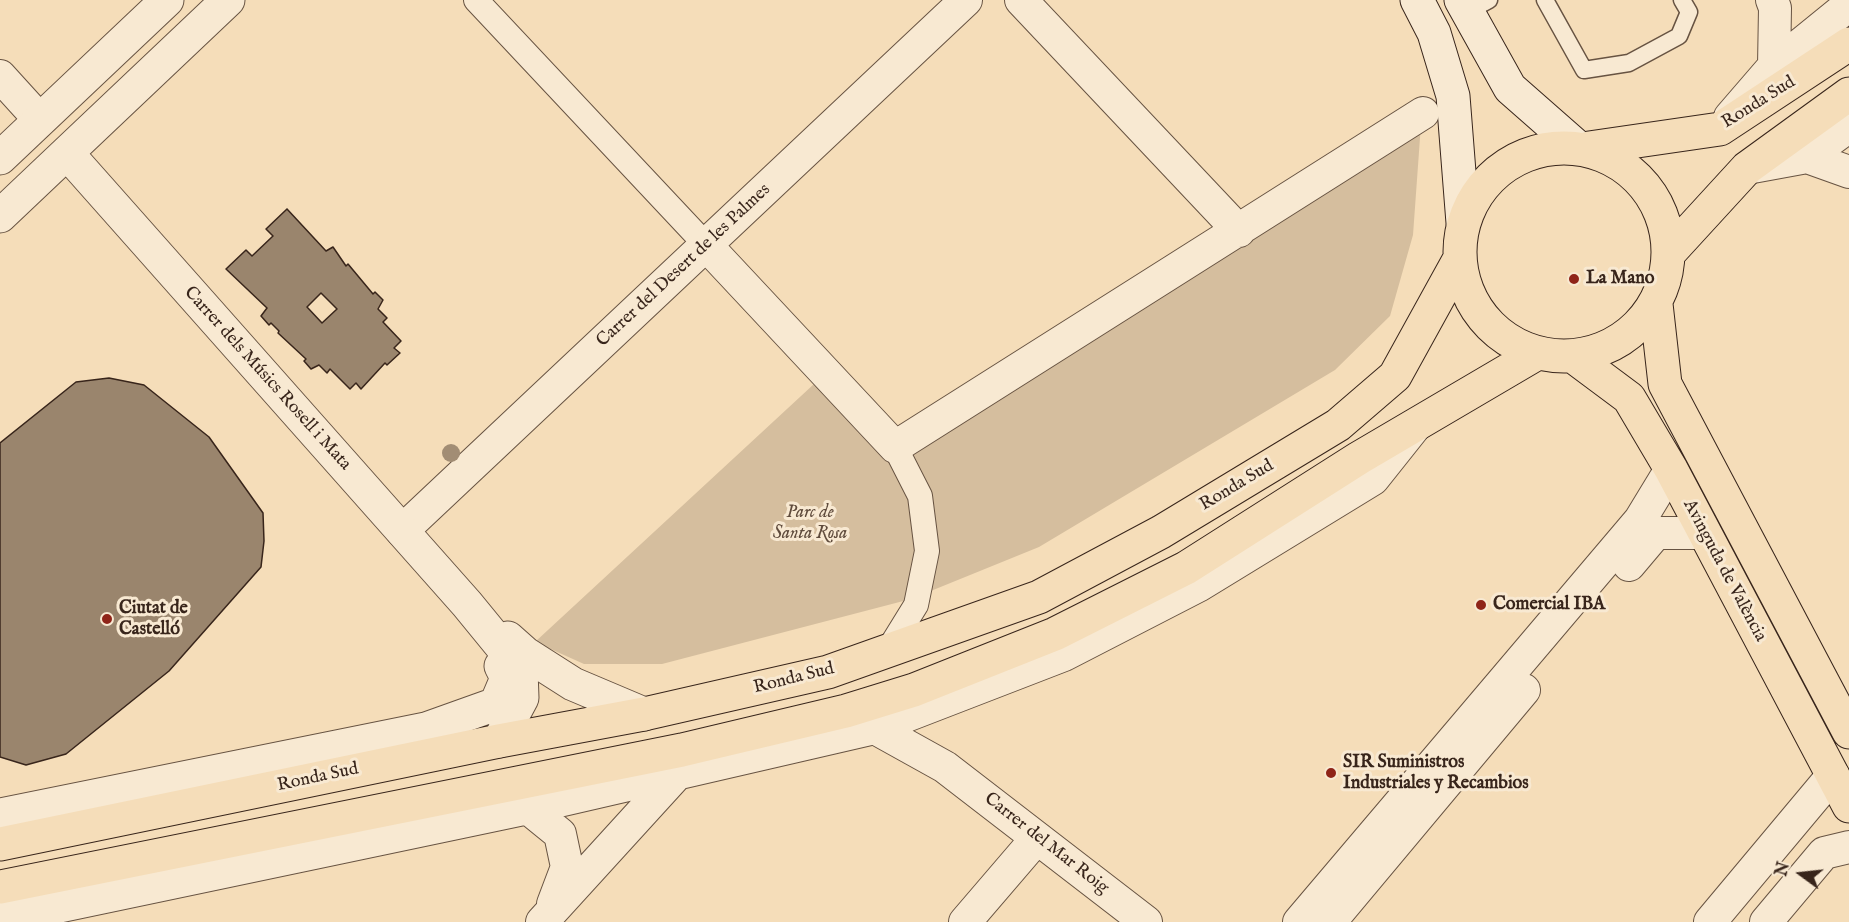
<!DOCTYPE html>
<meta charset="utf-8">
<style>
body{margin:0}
#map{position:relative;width:1849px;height:922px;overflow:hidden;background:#f5ddb9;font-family:"IM FELL English",serif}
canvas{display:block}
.north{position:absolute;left:1771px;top:844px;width:60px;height:60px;-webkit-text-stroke:4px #f8e9d2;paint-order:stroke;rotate:285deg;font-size:16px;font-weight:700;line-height:24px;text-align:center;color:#38251b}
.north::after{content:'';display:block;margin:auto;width:21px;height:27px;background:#38251b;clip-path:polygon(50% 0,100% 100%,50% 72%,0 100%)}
</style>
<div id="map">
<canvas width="1849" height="922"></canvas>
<div class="north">N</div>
</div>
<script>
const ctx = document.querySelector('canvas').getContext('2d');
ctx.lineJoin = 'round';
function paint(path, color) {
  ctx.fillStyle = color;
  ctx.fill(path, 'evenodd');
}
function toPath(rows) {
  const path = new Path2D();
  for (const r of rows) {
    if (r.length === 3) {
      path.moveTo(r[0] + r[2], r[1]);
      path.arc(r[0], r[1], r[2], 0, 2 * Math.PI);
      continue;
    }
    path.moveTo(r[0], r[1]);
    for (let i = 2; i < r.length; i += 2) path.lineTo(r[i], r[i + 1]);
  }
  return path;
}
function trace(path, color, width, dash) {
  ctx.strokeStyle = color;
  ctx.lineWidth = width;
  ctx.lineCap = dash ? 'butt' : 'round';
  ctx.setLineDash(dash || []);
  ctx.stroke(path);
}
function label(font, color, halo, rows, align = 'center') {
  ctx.font = font + ' "IM FELL English",serif';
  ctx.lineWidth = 6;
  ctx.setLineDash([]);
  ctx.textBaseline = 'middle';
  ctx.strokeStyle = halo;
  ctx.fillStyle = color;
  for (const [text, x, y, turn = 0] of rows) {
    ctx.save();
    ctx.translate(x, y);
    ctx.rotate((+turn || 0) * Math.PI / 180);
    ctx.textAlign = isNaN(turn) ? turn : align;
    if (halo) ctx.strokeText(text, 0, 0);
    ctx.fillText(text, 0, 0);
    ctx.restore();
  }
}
paint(toPath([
 [1421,124,1413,235,1390,316,1335,370,1039,547,911,599,662,664,584,664,535,642,814,384,895,467]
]), '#d5be9e');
const building = toPath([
 [287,209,326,251,333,247,346,266,348,264,373,294,375,292,383,300,378,309,387,318,383,322,401,341,394,348,400,353,387,365,385,363,361,389,356,383,350,389,330,369,327,373,319,365,311,369,304,361,306,359,278,333,279,331,271,323,269,325,261,316,267,308,226,269,246,250,252,256,273,236,266,229,287,209],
 [321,293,337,309,322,323,307,307,321,293],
 [109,378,144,385,209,437,263,513,264,541,261,567,169,671,66,754,26,765,0,757,0,443,76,382,109,378]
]);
paint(building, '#9a856d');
trace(building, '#38251b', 1.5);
const service = toPath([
 [1545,0,1584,70,1629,63,1679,36,1689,12,1682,0],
 [1467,12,1489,0]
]);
const pedestrian = toPath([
 [476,0,706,245],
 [887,652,916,605,927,551,920,496,895,447]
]);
const minor = toPath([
 [1021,0,1239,231],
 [1772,0,1775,8,1774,66],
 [0,76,40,120],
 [1730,117,1774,66,1849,5],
 [1807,157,1849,172],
 [1747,168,1807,157,1849,126],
 [706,245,895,447,1423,113],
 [402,531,966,0],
 [1629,565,1656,533,1704,533],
 [864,722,945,767,1146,922],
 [528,808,560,834,567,867,553,904],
 [0,919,528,808,875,728,1064,655,1198,586,1373,479,1416,425],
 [542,922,676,775],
 [965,922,1037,838],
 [1299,922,1640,520,1671,469],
 [1330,922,1524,690],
 [1710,922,1833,775],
 [1766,922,1824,853,1849,847]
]);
const tertiary = toPath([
 [67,153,467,604,521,670,522,698,499,741],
 [0,158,167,0],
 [0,216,228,0],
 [508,638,526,654,573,684,644,714],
 [0,815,426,729,496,704,507,678,501,666]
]);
const secondary = toPath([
 [1417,0,1434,33,1453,96,1463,223],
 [1461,0,1510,88,1576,146]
]);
const primary = toPath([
 [1564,252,104],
 [1589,148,1720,129,1849,44],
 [1670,252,1747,168,1849,94],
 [1656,304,1665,384,1849,732],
 [1574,357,1629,398,1671,469,1849,806],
 [0,844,499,741,644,714,828,672,1039,597,1161,532,1338,425,1395,376,1459,260],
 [0,887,682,750,846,711,914,690,1055,634,1186,568,1359,458,1536,354]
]);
trace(service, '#675342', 19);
trace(pedestrian, '#675342', 26);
trace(minor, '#675342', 34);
trace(tertiary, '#675342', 35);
trace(secondary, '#38251b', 35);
trace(primary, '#38251b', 35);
trace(service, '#f8e9d2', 16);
trace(pedestrian, '#f8e9d2', 24);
trace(minor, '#f8e9d2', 32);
trace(tertiary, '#f8e9d2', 33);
trace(secondary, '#f8e9d2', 33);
trace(primary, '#f5ddb9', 33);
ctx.fillStyle = '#a28d74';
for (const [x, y] of [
 [451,453]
]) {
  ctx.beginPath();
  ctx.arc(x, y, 9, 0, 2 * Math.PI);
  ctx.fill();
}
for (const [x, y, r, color] of [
 [1574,279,6,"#8f2418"],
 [1481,605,6,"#8f2418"],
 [107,619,6,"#8f2418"],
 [1331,773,6,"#8f2418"]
]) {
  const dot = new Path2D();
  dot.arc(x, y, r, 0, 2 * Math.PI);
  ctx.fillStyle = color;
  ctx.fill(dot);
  trace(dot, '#f8e9d2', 2);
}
label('18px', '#38251b', '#f8e9d2', [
 ["Ronda Sud",1759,103,-32],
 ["Carrer del Desert de les Palmes",684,266,-43],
 ["Carrer dels Músics Rosell i Mata",267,379,48],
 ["Ronda Sud",1237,486,-31],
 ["Avinguda de València",1724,571,62],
 ["Ronda Sud",794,679,-14],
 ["Ronda Sud",318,778,-12],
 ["Carrer del Mar Roig",1046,844,38]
]);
label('bold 18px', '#38251b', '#f8e9d2', [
 ["La Mano",1586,279],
 ["Comercial IBA",1493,605],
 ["Ciutat de",119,609],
 ["Castelló",119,630],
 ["SIR Suministros",1343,763],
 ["Industriales y Recambios",1343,784]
], 'left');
label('italic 18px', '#5f4b3c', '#f8e9d2', [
 ["Parc de",810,513],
 ["Santa Rosa",810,534]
]);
</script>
